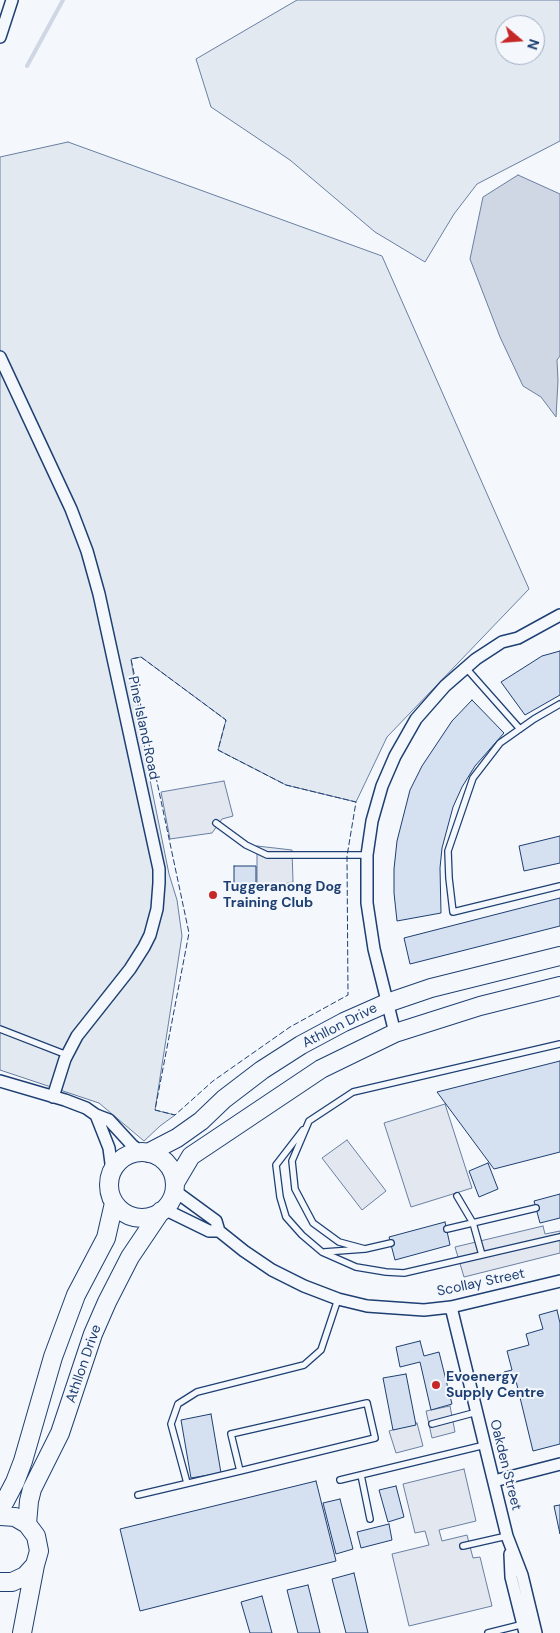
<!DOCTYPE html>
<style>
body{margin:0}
#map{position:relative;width:560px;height:1633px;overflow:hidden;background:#f4f7fb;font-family:"DM Sans",sans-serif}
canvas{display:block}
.north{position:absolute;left:495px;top:15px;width:50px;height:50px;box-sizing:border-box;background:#f4f7fb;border:1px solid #9eadc5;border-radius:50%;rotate:108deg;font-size:14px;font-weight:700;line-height:20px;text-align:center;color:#1d3f73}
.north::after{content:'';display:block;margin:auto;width:18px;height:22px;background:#c62828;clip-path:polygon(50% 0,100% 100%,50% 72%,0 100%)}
</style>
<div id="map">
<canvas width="560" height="1633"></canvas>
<div class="north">N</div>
</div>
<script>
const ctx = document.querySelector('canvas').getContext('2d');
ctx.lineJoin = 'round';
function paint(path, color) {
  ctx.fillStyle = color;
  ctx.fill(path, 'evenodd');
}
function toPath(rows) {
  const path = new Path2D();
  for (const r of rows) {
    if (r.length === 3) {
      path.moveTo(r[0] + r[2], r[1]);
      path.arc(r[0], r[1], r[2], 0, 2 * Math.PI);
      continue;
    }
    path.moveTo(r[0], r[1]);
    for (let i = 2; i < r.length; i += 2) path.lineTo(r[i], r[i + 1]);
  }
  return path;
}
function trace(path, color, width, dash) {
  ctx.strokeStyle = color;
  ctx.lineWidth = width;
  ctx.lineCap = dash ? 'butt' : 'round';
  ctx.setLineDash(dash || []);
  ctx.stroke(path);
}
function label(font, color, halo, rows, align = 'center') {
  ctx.font = font + ' "DM Sans",sans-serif';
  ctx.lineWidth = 4;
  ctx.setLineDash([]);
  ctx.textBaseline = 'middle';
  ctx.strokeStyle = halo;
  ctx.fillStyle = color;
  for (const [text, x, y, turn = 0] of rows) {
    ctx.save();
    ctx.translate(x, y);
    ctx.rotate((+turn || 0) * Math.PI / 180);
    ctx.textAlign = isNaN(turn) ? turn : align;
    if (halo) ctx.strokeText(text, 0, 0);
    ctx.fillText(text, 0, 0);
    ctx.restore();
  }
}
const green = toPath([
 [297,0,560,0,560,141,477,184,454,214,425,262,375,232,290,160,211,107,196,59,297,0],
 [505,25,535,25,535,55,505,55,505,25],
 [68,142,382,256,529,589,387,737,356,802,286,785,218,750,226,720,141,657,131,659,149,775,169,874,177,900,182,936,155,1110,175,1115,160,1126,144,1141,99,1103,0,1070,0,157,68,142]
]);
paint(green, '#e3e9f0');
trace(green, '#687fa3', 1);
const parking = toPath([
 [224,781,233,816,222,819,212,833,170,839,161,792,224,781],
 [257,846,292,850,293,882,266,888,257,884,257,846],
 [445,1104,472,1188,411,1207,384,1123,445,1104],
 [347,1140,386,1191,362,1210,322,1158,347,1140],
 [543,1226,545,1234,560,1231,560,1253,464,1277,455,1247,543,1226],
 [450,1406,455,1432,432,1438,426,1411,450,1406],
 [417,1423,423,1446,396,1453,389,1431,417,1423],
 [464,1469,476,1521,439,1530,442,1541,467,1535,473,1558,480,1557,492,1606,409,1626,392,1554,429,1545,425,1531,415,1533,403,1484,464,1469]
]);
paint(parking, '#e3e8f0');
trace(parking, '#687fa3', 1);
const water = toPath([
 [518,175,560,194,560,356,557,360,558,381,556,417,541,397,523,386,500,337,470,259,483,197,518,175]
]);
paint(water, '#cfd7e4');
trace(water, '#687fa3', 1);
trace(toPath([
 [27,66,63,0]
]), '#cfd7e4', 4);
const building = toPath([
 [560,651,560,695,525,715,501,682,542,656,560,651],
 [472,700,504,733,475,766,462,787,453,807,442,848,440,868,441,913,397,921,394,893,394,869,397,841,410,790,422,766,452,721,472,700],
 [560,836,560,863,524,871,519,846,560,836],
 [234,866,256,866,256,884,234,884,234,866],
 [560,898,560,926,410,964,404,938,560,898],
 [560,1061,560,1152,494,1169,437,1092,560,1061],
 [488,1163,498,1189,479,1197,469,1171,488,1163],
 [560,1194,560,1218,540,1223,534,1201,560,1194],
 [445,1222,450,1245,395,1260,389,1237,445,1222],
 [557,1310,560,1323,560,1444,533,1451,516,1381,507,1384,504,1372,512,1370,507,1351,529,1345,526,1334,543,1329,539,1315,557,1310],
 [420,1341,424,1356,439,1352,452,1404,431,1410,420,1362,400,1367,396,1347,420,1341],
 [406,1374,416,1425,393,1430,383,1378,406,1374],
 [211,1414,221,1473,191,1478,181,1420,211,1414],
 [316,1481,336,1561,140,1611,120,1529,316,1481],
 [396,1486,404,1517,388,1522,379,1490,396,1486],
 [340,1499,353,1549,336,1554,323,1503,340,1499],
 [560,1505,560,1534,554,1506,560,1505],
 [389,1524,392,1540,361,1548,357,1532,389,1524],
 [354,1573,368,1633,346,1633,332,1579,354,1573],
 [308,1585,320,1633,298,1633,287,1590,308,1585],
 [262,1596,272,1633,250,1633,241,1602,262,1596]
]);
paint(building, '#d5e0f0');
trace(building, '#1d3f73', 1);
const service = toPath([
 [466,668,520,729],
 [560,704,534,719,500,743,473,778,448,851,449,878,453,912,560,886],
 [216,823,246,845,267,855,367,855],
 [0,1029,67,1055],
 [303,1130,276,1165,280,1197,286,1217,302,1235,322,1252,356,1267,386,1272,404,1273,560,1237],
 [457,1196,473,1223,482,1255],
 [447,1229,536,1208],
 [365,1249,339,1242,313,1223,295,1189,292,1161,309,1121,353,1092,560,1044],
 [324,1252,365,1249,391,1243],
 [367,1403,375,1438,240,1471,231,1434,367,1403],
 [432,1424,477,1412],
 [361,1475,370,1519],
 [340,1480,485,1445],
 [187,1483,171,1424,178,1404,197,1392,304,1365,321,1350,338,1299],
 [138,1495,240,1471],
 [463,1546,507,1536],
 [488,1633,524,1624]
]);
const minor = toPath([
 [0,37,12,0],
 [0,357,71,509,87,551,99,594,159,869,159,883,157,909,150,935,144,947,130,969,77,1036,65,1059,53,1097],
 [395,1033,374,949,367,903,367,855,372,821,382,786,395,756,416,719,445,686,476,659,502,642,518,638,560,615],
 [0,1081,65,1100,86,1108,96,1115,109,1120,132,1145,141,1152],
 [96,1115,109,1148,112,1171],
 [175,1191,216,1221,219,1231],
 [164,1209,209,1231,219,1231,244,1251,272,1270,304,1286,338,1299,367,1306,424,1310,451,1307,560,1281],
 [451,1307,507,1536,522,1575,536,1633],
 [494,1481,560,1464],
 [510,1554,511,1577,525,1633]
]);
const primary = toPath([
 [142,1185,33],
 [148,1153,177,1138,201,1121,224,1099,262,1070,301,1045,344,1022,387,1003,431,988,560,956],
 [175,1183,191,1156,321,1069,395,1033,480,1006,560,986],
 [0,1508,5,1501,15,1482,23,1461,53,1357,76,1295,106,1238,114,1203],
 [0,1516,15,1517,27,1524,36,1536,39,1551,35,1565,25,1576,12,1582,0,1582],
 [27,1524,29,1501,32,1489,60,1433,93,1334,107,1302,130,1257,161,1211],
 [22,1633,35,1565]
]);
trace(service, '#1d3f73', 8);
trace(minor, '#1d3f73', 14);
trace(primary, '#1d3f73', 20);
trace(service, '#f4f7fb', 5.5);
trace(minor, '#f4f7fb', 11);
trace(primary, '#f4f7fb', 18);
trace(toPath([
 [141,657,226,720,218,750,286,785,356,802,347,856,348,995,290,1027,213,1081,175,1115,155,1110,189,933,131,659,141,657]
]), '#1d3f73', 1, [6, 2.5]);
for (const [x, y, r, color] of [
 [213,895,5,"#c62828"],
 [436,1385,5,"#c62828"]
]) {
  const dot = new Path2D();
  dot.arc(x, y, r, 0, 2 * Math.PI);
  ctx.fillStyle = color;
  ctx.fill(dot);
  trace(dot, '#f4f7fb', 2);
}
label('14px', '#1d3f73', '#f4f7fb', [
 ["Pine Island Road",143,728,78],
 ["Athllon Drive",340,1026,-27],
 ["Scollay Street",481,1283,-12],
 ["Athllon Drive",84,1364,-71],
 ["Oakden Street",505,1465,76]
]);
label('bold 14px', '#1d3f73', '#f4f7fb', [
 ["Tuggeranong Dog",223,887],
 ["Training Club",223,903],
 ["Evoenergy",446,1377],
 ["Supply Centre",446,1393]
], 'left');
</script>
